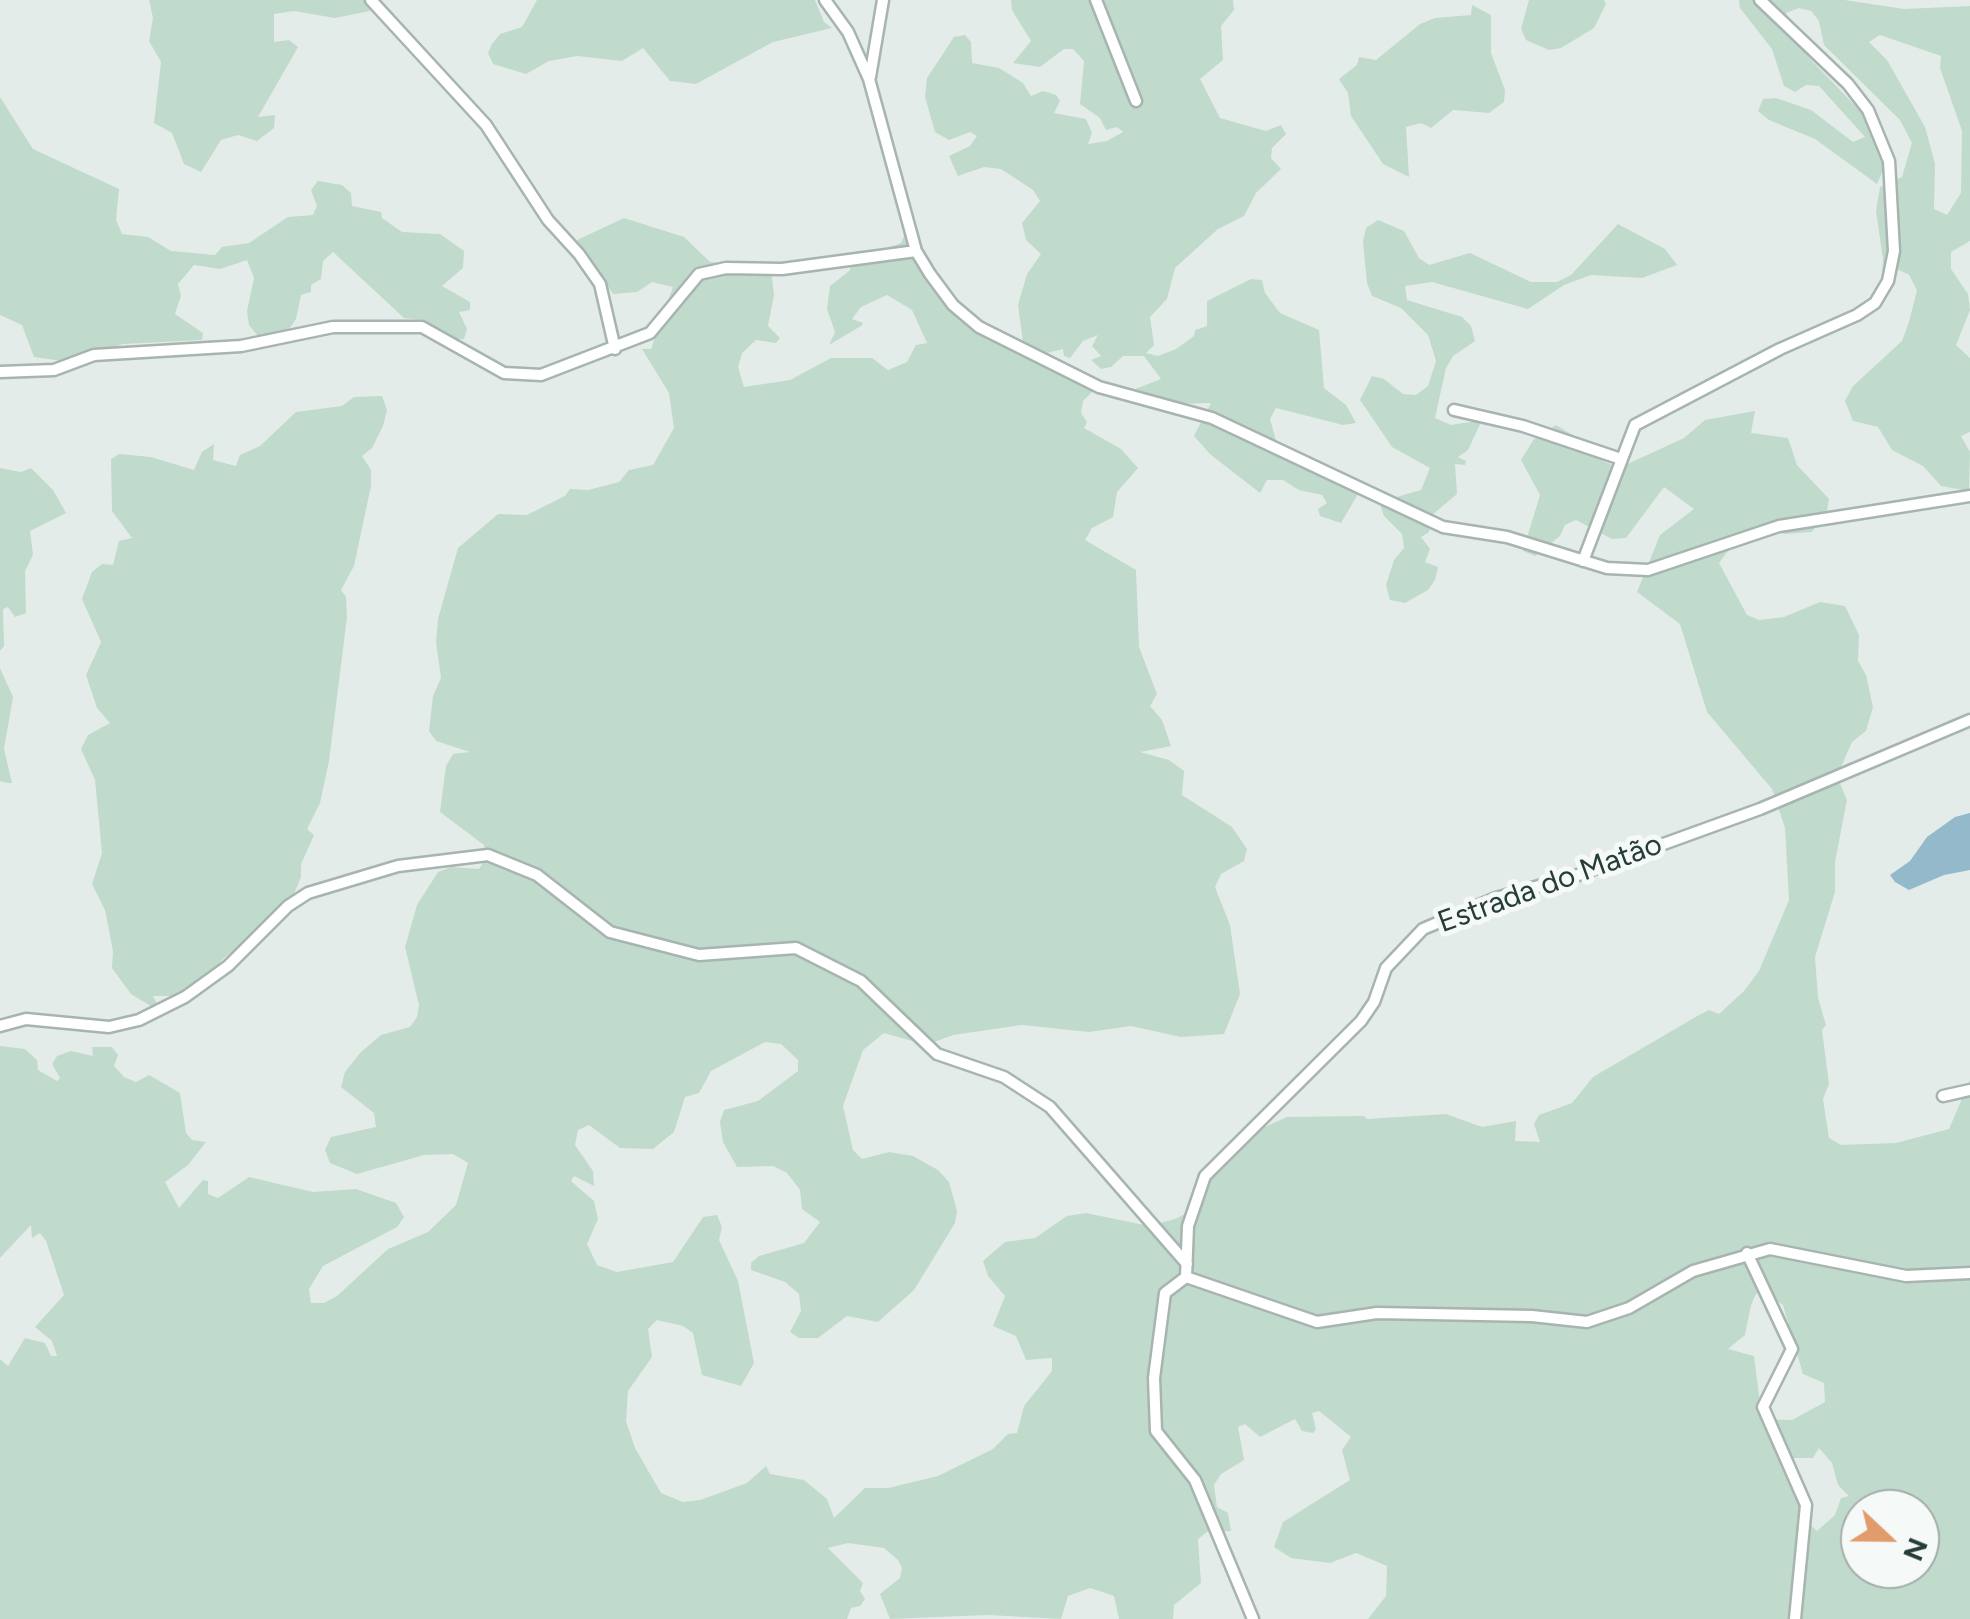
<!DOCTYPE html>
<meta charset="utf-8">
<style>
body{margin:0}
#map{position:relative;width:1970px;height:1619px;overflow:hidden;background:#e4ecea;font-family:Figtree,sans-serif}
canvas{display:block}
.north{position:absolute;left:1840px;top:1489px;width:100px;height:100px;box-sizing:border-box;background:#f5f9f7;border:2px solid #a2adab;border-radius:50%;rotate:112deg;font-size:28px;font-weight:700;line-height:40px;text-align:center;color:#263c39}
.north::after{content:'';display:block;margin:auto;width:35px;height:45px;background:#e29c6c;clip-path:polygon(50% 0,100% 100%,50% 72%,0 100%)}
</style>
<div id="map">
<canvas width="1970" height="1619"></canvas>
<div class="north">N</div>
</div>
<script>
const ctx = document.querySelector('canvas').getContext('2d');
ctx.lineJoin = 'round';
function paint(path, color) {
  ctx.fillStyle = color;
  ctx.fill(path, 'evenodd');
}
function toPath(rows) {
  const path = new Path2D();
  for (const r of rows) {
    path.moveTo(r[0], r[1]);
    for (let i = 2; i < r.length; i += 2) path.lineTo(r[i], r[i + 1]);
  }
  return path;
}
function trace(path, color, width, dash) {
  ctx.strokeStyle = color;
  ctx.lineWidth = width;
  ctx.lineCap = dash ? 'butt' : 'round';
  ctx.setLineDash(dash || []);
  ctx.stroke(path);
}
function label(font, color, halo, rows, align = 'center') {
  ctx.font = font + ' Figtree,sans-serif';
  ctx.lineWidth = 10;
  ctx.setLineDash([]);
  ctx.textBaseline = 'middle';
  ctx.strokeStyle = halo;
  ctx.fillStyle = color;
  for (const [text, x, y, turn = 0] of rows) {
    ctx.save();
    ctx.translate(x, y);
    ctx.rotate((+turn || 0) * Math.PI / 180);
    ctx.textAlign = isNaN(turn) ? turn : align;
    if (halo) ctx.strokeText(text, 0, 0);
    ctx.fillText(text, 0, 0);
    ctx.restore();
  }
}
paint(toPath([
 [365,0,370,11,335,18,294,11,274,14,274,42,289,40,298,47,258,117,275,115,274,128,257,141,238,135,221,140,201,172,184,164,172,133,154,123,161,62,149,41,153,18,149,0],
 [537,0,815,0,824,22,832,28,773,42,696,84,670,81,643,48,622,61,577,56,549,61,526,74,493,64,488,53,492,44,500,34,522,27],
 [1011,0,1233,0,1234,10,1221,26,1223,60,1200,79,1220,118,1266,131,1281,125,1286,134,1272,148,1271,158,1281,169,1256,193,1244,216,1218,229,1175,268,1167,299,1150,317,1154,345,1146,353,1158,356,1176,349,1194,336,1195,330,1207,326,1207,301,1251,279,1262,280,1265,293,1280,313,1319,330,1324,388,1346,405,1356,423,1343,425,1276,408,1270,419,1277,444,1358,494,1341,523,1320,516,1318,509,1327,503,1322,495,1299,490,1283,480,1267,480,1260,493,1211,455,1194,436,1211,403,1169,404,1130,391,1161,379,1144,356,1123,356,1111,367,1101,369,1091,360,1101,356,1092,346,1098,335,1083,341,1070,358,1064,356,1063,349,1047,353,1023,342,1018,305,1027,274,1041,254,1026,240,1022,223,1040,201,1033,190,1001,169,984,167,958,176,949,156,970,146,977,136,970,132,949,140,935,132,925,97,927,78,954,37,965,35,971,42,972,63,999,68,1023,83,1031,96,1043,91,1056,95,1060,101,1054,113,1086,119,1092,133,1088,144,1107,141,1123,132,1117,127,1106,130,1100,118,1080,104,1084,61,1073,49,1064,49,1040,67,1013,63,1031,41,1012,10],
 [1529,0,1604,0,1606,4,1594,28,1561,48,1549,50,1526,40,1521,29],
 [1739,0,1845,0,1904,9,1970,6,1970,241,1951,252,1951,269,1968,294,1970,310,1956,345,1970,358,1970,432,1961,436,1970,452,1969,491,1941,486,1923,466,1892,450,1878,427,1853,421,1845,401,1853,386,1902,341,1909,322,1917,290,1909,275,1895,268,1881,287,1883,260,1876,211,1880,187,1902,177,1912,143,1900,120,1824,45,1819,21,1811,11,1799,8,1786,13,1794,36,1809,58,1874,125,1887,162,1877,184,1815,139,1769,120,1758,111,1763,99,1776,98,1811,110,1853,142,1865,137,1819,86,1806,85,1795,92,1784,86,1772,49,1740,8],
 [1880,35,1941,56,1940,68,1962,131,1961,193,1947,215,1934,209,1935,164,1925,127,1887,60,1869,42],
 [1472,5,1491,15,1491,53,1505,90,1504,102,1489,113,1453,110,1431,128,1421,123,1406,127,1409,177,1383,164,1351,116,1348,93,1339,79,1357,65,1359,57,1376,60,1420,24,1435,18,1471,15],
 [0,97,33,149,119,189,116,220,122,234,148,237,171,251,215,255,222,247,249,243,288,217,313,215,317,206,311,190,318,181,342,185,351,193,352,206,381,212,382,218,402,232,440,234,464,251,463,268,442,286,470,302,470,310,459,312,467,329,464,339,454,339,425,320,404,318,333,252,323,261,321,279,311,285,311,292,301,295,296,319,286,334,258,336,249,325,247,311,254,278,247,260,220,269,194,265,178,284,181,296,175,314,203,333,202,340,123,344,70,362,34,357,22,325,0,315],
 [624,218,684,237,710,262,771,268,774,295,768,326,780,338,776,343,756,340,742,353,738,367,744,387,790,380,831,358,872,358,888,370,907,362,916,345,927,343,912,310,887,295,861,307,852,319,863,323,861,326,829,345,835,332,827,309,830,286,849,271,855,260,901,243,906,231,964,313,1022,353,1095,379,1097,387,1083,401,1081,413,1087,422,1084,428,1121,449,1138,468,1117,492,1113,517,1092,528,1085,540,1136,570,1139,647,1157,694,1150,706,1162,720,1171,746,1140,752,1169,760,1184,771,1182,795,1232,827,1247,849,1244,861,1221,874,1215,887,1230,925,1240,994,1224,1034,1181,1037,1131,1026,1089,1032,1022,1025,953,1035,926,1045,884,1033,863,1050,843,1106,853,1150,862,1159,889,1152,913,1156,938,1170,949,1182,957,1211,955,1223,914,1290,878,1322,847,1316,818,1338,799,1338,790,1332,801,1311,799,1294,785,1282,751,1270,751,1263,759,1256,804,1243,820,1222,802,1209,800,1190,787,1173,773,1166,737,1167,723,1142,720,1122,724,1110,758,1101,798,1071,798,1060,781,1044,765,1042,711,1071,699,1093,685,1097,674,1132,653,1149,620,1148,589,1125,578,1130,575,1145,593,1171,594,1186,574,1176,571,1181,594,1201,598,1219,587,1244,597,1265,617,1272,673,1262,703,1217,717,1215,722,1227,719,1240,738,1281,754,1363,741,1386,702,1375,693,1333,683,1326,657,1320,648,1329,652,1357,628,1391,626,1421,635,1448,661,1493,683,1502,700,1500,747,1483,766,1466,770,1474,804,1480,827,1499,834,1518,865,1488,888,1488,938,1476,993,1449,1008,1434,1017,1433,1024,1406,1052,1371,1052,1358,1026,1360,1016,1336,993,1326,1005,1296,988,1276,983,1261,1005,1242,1035,1238,1067,1216,1086,1213,1149,1226,1175,1219,1201,1206,1205,1176,1249,1134,1287,1117,1364,1116,1367,1119,1446,1114,1482,1127,1516,1121,1515,1141,1540,1142,1534,1124,1539,1115,1572,1103,1593,1077,1699,1015,1709,1010,1719,1014,1744,991,1759,971,1789,900,1785,828,1772,789,1707,712,1680,624,1637,592,1660,535,1694,509,1664,487,1626,538,1612,539,1576,520,1565,525,1560,536,1535,556,1523,551,1540,495,1521,460,1534,439,1556,425,1591,446,1596,458,1619,468,1684,438,1705,420,1755,411,1751,433,1788,438,1797,465,1829,499,1827,511,1812,532,1785,534,1770,528,1734,543,1719,563,1747,615,1759,620,1784,617,1820,602,1845,606,1859,635,1858,661,1866,675,1873,707,1866,731,1852,742,1837,776,1847,800,1835,862,1835,892,1815,957,1818,998,1826,1025,1822,1030,1829,1084,1823,1099,1829,1138,1841,1145,1896,1143,1949,1129,1970,1080,1970,1619,1368,1619,1386,1596,1387,1566,1356,1553,1330,1563,1291,1558,1274,1547,1283,1522,1350,1480,1342,1450,1351,1437,1319,1411,1312,1413,1316,1429,1313,1433,1302,1431,1295,1419,1260,1437,1245,1424,1238,1427,1244,1460,1221,1474,1214,1485,1217,1507,1228,1513,1231,1531,1207,1532,1198,1539,1201,1583,1174,1605,1173,1619,1119,1619,1114,1596,1090,1588,1068,1596,1061,1619,988,1615,890,1619,880,1594,900,1578,902,1568,898,1560,884,1548,848,1543,828,1548,863,1583,860,1591,865,1599,860,1606,851,1608,847,1619,0,1619,0,1359,8,1366,25,1338,45,1343,51,1356,57,1356,52,1341,35,1327,64,1295,46,1241,40,1233,32,1238,31,1225,0,1258,0,1046,25,1049,37,1060,38,1070,57,1081,60,1078,52,1064,57,1056,71,1051,93,1056,92,1047,112,1047,118,1055,114,1066,124,1077,136,1082,149,1075,180,1093,186,1133,192,1140,206,1142,188,1165,165,1182,179,1208,203,1180,208,1181,208,1194,218,1198,249,1177,313,1192,356,1189,396,1203,404,1217,397,1227,323,1266,309,1289,311,1303,324,1303,337,1296,388,1249,428,1232,456,1205,468,1163,453,1154,424,1155,357,1174,330,1163,325,1150,331,1137,376,1127,374,1113,341,1087,345,1072,360,1053,381,1035,410,1027,417,1017,419,1005,405,947,417,905,438,872,451,867,479,869,486,858,484,845,440,812,446,766,453,754,470,752,436,741,429,731,433,696,441,678,436,642,438,619,458,548,498,514,527,515,565,496,570,489,588,490,619,482,629,470,653,465,674,428,669,393,642,349,651,349,673,287,652,282,637,292,613,294,577,240],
 [1763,1292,1783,1305,1803,1374,1824,1383,1825,1402,1792,1420,1762,1419,1754,1356,1728,1349,1745,1335,1751,1305,1756,1294],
 [1819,1448,1832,1463,1838,1485,1849,1496,1841,1498,1835,1515,1817,1531,1806,1521,1795,1486,1779,1458,1813,1458],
 [1860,1509,1920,1509,1920,1569,1860,1569],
 [1378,220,1404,231,1419,258,1429,265,1470,253,1531,282,1557,282,1571,275,1618,224,1665,249,1677,265,1642,278,1591,275,1564,285,1528,309,1432,282,1405,286,1407,300,1462,317,1471,326,1475,341,1453,356,1446,368,1435,418,1451,425,1482,420,1468,450,1458,457,1466,461,1465,465,1455,464,1457,494,1432,515,1429,532,1421,537,1430,549,1425,562,1438,567,1435,580,1428,590,1405,603,1390,600,1386,585,1394,560,1404,548,1402,534,1384,516,1379,502,1421,490,1430,468,1392,447,1360,400,1372,376,1384,379,1403,394,1416,395,1428,386,1436,361,1428,335,1401,308,1372,296,1367,283,1363,242,1366,228],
 [382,396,387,410,383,426,372,448,362,456,371,470,371,486,354,566,341,590,346,597,347,617,329,761,320,803,307,829,314,835,301,864,301,877,290,904,223,959,198,988,175,996,153,996,158,1006,154,1008,131,994,112,968,113,951,105,910,92,884,102,853,95,780,81,749,88,735,110,723,97,708,86,675,101,642,82,599,92,572,102,564,113,565,119,541,132,538,112,511,111,459,119,454,151,457,194,470,202,452,214,444,213,460,236,466,240,455,260,446,296,412,342,406,354,397],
 [0,468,21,472,31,468,53,490,66,513,30,531,33,555,25,571,26,613,15,617,8,607,3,609,4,646,0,651],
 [0,668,13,697,4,749,12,783,8,783,0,781]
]), '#c0dbcb');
paint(toPath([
 [1970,813,1970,870,1944,875,1909,890,1895,882,1890,875,1910,861,1927,837,1955,817]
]), '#93b9ca');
const minor = toPath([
 [371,0,486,125,548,220,579,254,600,284,615,349],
 [825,0,848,32,869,79,916,251,930,274,953,305,979,327,1099,387,1212,418,1443,527,1507,537,1607,568,1648,570,1779,526,1970,496],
 [1096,0,1136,101],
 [870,77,883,0],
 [0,372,54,370,94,355,241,346,333,327,422,327,504,373,541,375,650,333,699,274,726,268,782,269,916,251],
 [1454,410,1523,426,1621,459],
 [1583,561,1635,425,1780,349,1857,315,1875,303,1888,281,1894,251,1889,161,1868,110,1848,84,1760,0],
 [0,1026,26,1019,109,1027,139,1020,185,997,228,966,288,906,308,893,398,866,488,855,537,875,610,932,699,955,796,948,861,981,937,1054,1004,1077,1050,1107,1187,1264],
 [1943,1096,1970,1090],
 [1747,1253,1792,1349,1763,1407,1806,1505,1795,1619],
 [1186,1277,1188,1226,1205,1176,1361,1021,1374,1002,1386,968,1423,929,1496,898,1578,875,1760,809,1970,720],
 [1186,1277,1317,1322,1377,1313,1532,1316,1587,1322,1629,1308,1693,1271,1770,1249,1906,1276,1970,1273],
 [1186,1277,1165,1293,1154,1378,1156,1431,1195,1480,1253,1619]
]);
trace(minor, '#a7b4b1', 15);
trace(minor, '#fff', 10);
label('30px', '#263c39', '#f5f9f7', [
 ["Estrada do Matão",1550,884,-20]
]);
</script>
